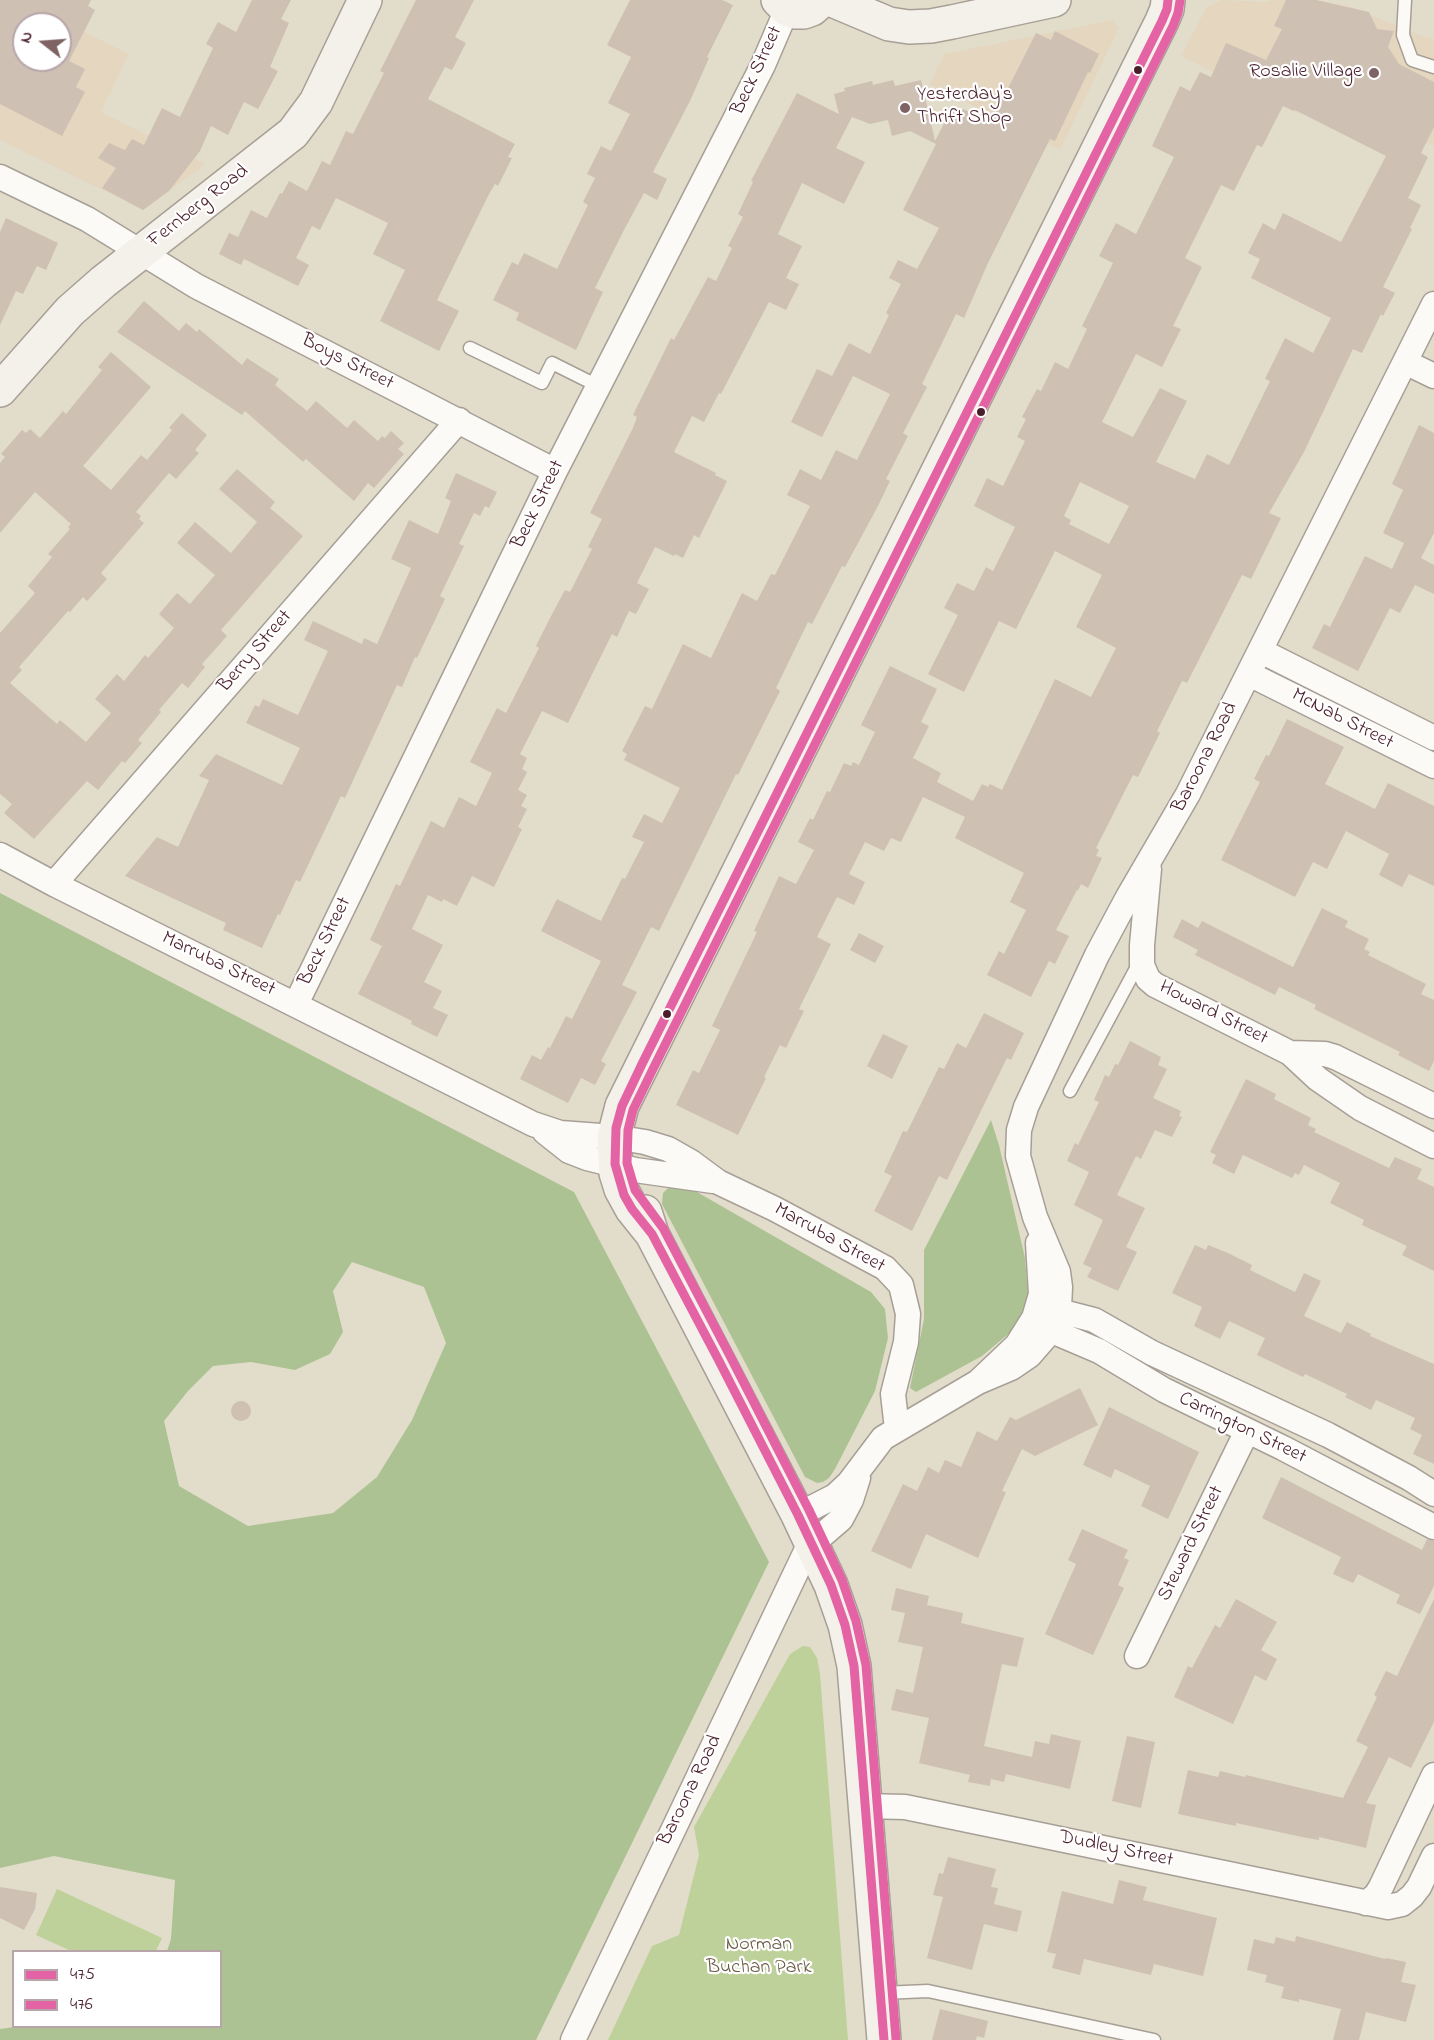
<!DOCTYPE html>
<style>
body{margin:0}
#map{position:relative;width:1434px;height:2040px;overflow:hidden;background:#e2ddcb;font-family:"Indie Flower",sans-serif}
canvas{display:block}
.legend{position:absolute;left:12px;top:1950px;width:210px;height:78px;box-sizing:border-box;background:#fff;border:2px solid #b7a5aa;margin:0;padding:8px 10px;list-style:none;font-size:18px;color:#4a1f2b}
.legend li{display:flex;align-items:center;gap:12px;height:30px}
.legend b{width:30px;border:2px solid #b7a5aa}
.north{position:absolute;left:12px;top:12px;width:60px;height:60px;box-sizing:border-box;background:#fff;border:2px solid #b7a5aa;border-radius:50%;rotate:287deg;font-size:16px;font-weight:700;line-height:24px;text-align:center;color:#4a1f2b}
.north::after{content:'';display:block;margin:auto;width:21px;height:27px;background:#7f6263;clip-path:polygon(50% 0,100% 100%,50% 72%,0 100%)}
</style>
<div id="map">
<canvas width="1434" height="2040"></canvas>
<ul class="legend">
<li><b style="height:8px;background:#e463a4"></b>475</li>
<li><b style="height:8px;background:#e463a4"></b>476</li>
</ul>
<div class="north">N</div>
</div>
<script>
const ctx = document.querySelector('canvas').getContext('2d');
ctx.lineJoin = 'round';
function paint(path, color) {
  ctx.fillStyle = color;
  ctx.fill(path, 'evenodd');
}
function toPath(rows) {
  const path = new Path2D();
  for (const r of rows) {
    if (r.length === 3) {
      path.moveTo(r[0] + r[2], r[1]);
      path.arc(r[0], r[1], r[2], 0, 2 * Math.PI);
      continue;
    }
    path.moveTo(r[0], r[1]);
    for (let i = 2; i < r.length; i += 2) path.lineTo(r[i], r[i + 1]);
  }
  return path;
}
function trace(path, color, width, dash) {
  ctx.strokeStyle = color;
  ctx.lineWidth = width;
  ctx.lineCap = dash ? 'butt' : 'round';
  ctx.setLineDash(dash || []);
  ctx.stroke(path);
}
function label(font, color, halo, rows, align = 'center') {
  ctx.font = font + ' "Indie Flower",sans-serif';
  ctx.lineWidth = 4.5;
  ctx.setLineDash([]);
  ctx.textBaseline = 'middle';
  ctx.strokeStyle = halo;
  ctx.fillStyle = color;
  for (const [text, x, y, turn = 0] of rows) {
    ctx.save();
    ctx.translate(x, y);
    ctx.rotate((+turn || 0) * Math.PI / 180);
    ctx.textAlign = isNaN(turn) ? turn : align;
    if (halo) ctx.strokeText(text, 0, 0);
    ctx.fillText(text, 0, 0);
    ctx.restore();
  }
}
paint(toPath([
 [0,0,20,0,129,54,101,112,206,164,143,210,0,140],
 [24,24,60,24,60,60,24,60],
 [1222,0,1267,2,1272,0,1316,0,1352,7,1416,34,1434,39,1434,146,1313,87,1299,114,1181,56,1206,8],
 [1113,20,1119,28,1060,150,930,84,944,54]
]), '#e5d6bf');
paint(toPath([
 [803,1646,810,1647,817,1658,820,1674,848,2040,608,2040,652,1946,679,1935,699,1855,694,1827,790,1654],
 [57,1889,162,1938,156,1951,71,1951,36,1935]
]), '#bfd19a');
paint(toPath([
 [0,893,574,1192,769,1562,536,2040,0,2040,0,2029,14,2027,220,2026,220,1952,167,1951,171,1939,175,1880,54,1856,0,1868],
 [352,1262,424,1287,446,1343,412,1420,377,1477,333,1513,248,1526,179,1486,164,1421,188,1391,213,1366,251,1362,295,1370,330,1354,343,1332,333,1291],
 [991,1120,999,1145,1025,1258,1028,1297,1025,1311,1013,1330,982,1356,916,1392,910,1388,924,1319,924,1250],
 [672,1184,697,1192,871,1292,885,1309,888,1338,875,1391,835,1469,829,1478,823,1482,817,1483,805,1477,662,1204,663,1193]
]), '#adc292');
paint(toPath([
 [0,0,91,0,88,6,95,10,69,61,85,69,76,87,85,92,62,136,0,104],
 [24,24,60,24,60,60,24,60],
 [252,0,291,0,281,19,289,23,270,67,278,71,258,109,244,102,228,135,211,126,200,151,169,191,143,210,102,188,116,168,98,158,109,143,125,150,132,139,144,145,162,108,180,117,213,48,206,44,218,22,236,32],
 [416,0,474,0,455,37,466,43,452,70,445,67,428,99,515,144,508,157,512,158,498,186,495,184,489,194,437,300,459,311,439,351,380,321,405,270,373,254,388,223,336,198,320,230,312,226,296,258,309,265,298,286,244,259,241,265,219,254,229,233,238,237,251,210,267,218,280,193,282,194,289,181,307,191,322,161,330,165,346,131,353,134,384,73,380,71],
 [630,0,722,0,733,5,707,57,709,58,690,101,653,172,667,179,657,200,644,193,624,230,595,288,603,292,576,350,516,320,519,313,493,300,512,262,518,265,524,253,557,269,588,205,583,202,595,178,587,174,601,146,611,151,630,114,608,103,631,57,607,45],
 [1286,0,1316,0,1369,12,1377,29,1394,31,1388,47,1399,64,1434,82,1434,127,1421,153,1428,157,1408,198,1421,205,1410,228,1412,229,1383,287,1395,293,1383,316,1381,314,1362,353,1353,349,1304,452,1269,513,1281,518,1251,579,1242,575,1187,683,1182,681,1157,731,1160,733,1138,777,1133,775,1096,848,1099,850,1096,856,1102,858,1088,888,1081,884,1078,891,1077,890,1056,930,1069,936,1055,964,1049,961,1031,997,987,975,999,951,1004,954,1026,910,1010,902,1024,873,955,838,965,817,923,797,901,842,891,838,884,851,865,842,849,874,865,882,854,905,837,897,817,937,831,944,799,1009,804,1011,786,1048,780,1045,764,1077,766,1078,738,1135,676,1105,693,1070,699,1073,720,1030,712,1026,757,932,754,931,779,876,796,884,814,850,798,842,810,818,813,820,827,791,830,792,844,763,851,766,853,762,859,765,875,732,861,725,890,666,937,689,921,722,929,726,913,758,941,773,937,782,973,801,982,784,988,787,990,784,1002,790,1055,679,1091,697,1116,648,1076,627,1102,575,1055,551,1016,629,999,621,964,692,928,674,958,615,944,608,957,583,974,591,986,567,993,571,1015,527,974,506,987,478,1003,486,1025,441,1017,437,1026,419,1022,417,1037,389,1041,391,1055,362,1068,369,1087,329,1082,326,1113,263,1099,256,1116,223,1136,234,1174,157,1152,146,1180,86,1190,91,1200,72,1211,77,1226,43,1266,60,1282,29,1274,26],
 [1283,106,1294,111,1295,110,1386,156,1341,242,1283,213,1275,230,1263,223,1248,253,1260,259,1251,278,1331,318,1313,353,1285,338,1265,379,1270,381,1229,465,1207,454,1195,479,1156,462,1187,401,1160,388,1133,437,1102,422,1136,354,1162,367,1181,329,1173,326,1202,267,1185,258,1221,185,1234,191,1257,145,1262,147],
 [1080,482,1129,506,1109,544,1069,524,1071,520,1064,516],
 [1055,31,1099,54,1090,73,1088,72,1055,141,1050,139,988,263,964,318,956,314,945,337,922,384,927,387,903,433,908,436,886,479,890,481,878,506,845,567,842,566,812,624,808,622,776,688,780,691,738,775,736,774,659,931,651,927,622,985,637,992,601,1061,606,1064,595,1085,581,1078,568,1103,520,1079,532,1055,541,1060,548,1047,550,1048,566,1016,572,1019,601,961,541,931,557,899,601,921,622,878,625,879,644,842,632,837,644,814,662,823,680,788,624,760,627,754,622,751,645,706,652,709,683,644,711,658,742,593,757,601,771,574,775,575,810,506,787,495,800,469,821,480,836,450,857,460,890,394,853,376,822,437,791,422,817,369,832,376,849,343,870,354,889,315,886,313,901,284,889,278,898,260,917,269,939,228,903,210,936,144,910,131,892,136,888,120,870,124,852,117,836,148,865,162,844,204,802,183,778,234,802,246,786,278,799,284,786,310,769,302,721,394,719,393,704,422,692,416,674,452,716,473,715,475,727,481,699,538,694,535,683,558,675,554,674,556,655,547,637,583,649,589,636,614,629,611,617,637,612,634,568,723,542,711,520,754,527,758,522,769,527,772,518,790,527,795,521,806,527,809,518,827,522,829,494,887,472,876,457,906,443,899,442,902,428,895,412,929,443,945,424,982,442,991,433,1008,448,1015,437,1037,411,1024,412,1021,358,994,382,946,370,940,396,884,400,886,431,821,444,828,459,797,476,806,492,773,470,762,497,708,506,713,539,648,536,646,549,620,565,590,570,592,592,549,588,547,602,519,590,513,633,428,637,417,633,415,671,338,674,340,708,277,716,281,732,248,728,246,743,217,738,214,753,182,751,181,797,93,839,114,834,94,845,91,844,88,872,81,873,85,893,80,895,86,921,80,935,141,952,108,961,112,963,109,991,122,1036,33,1051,40],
 [6,218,58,243,46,270,37,266,23,294,16,291,0,325,0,232],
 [144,301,179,331,186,323,197,332,199,329,242,365,247,358,279,379,275,385,307,411,316,401,347,428,354,420,378,441,382,436,385,438,391,431,404,443,398,449,404,454,374,488,368,483,354,501,306,459,303,462,245,411,242,415,117,332],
 [111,352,151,387,83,466,111,490,141,455,147,460,172,430,169,428,182,413,207,435,195,450,199,453,176,479,169,473,136,512,141,516,139,519,144,523,101,573,107,579,87,601,83,597,70,612,68,611,19,667,22,670,10,683,57,724,60,720,86,742,111,713,95,699,117,674,124,681,145,655,148,658,174,628,159,614,177,593,190,604,215,575,177,543,195,522,231,553,257,522,219,489,237,469,275,502,270,508,303,536,221,630,227,636,202,664,205,667,188,688,182,683,159,710,161,712,138,740,142,743,125,763,122,761,98,790,87,781,34,839,4,813,12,804,0,794,0,633,35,593,28,586,52,557,48,554,70,529,68,527,71,524,35,492,0,533,0,463,5,457,1,454,22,430,26,433,30,429,40,438,63,411,66,414,102,370,98,367],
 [1419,425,1434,433,1434,533,1421,558,1434,565,1434,594,1415,585,1400,613,1390,608,1358,671,1312,648,1324,624,1330,627,1365,556,1392,569,1404,543,1383,533,1403,490,1392,484],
 [456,473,497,492,489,508,485,506,480,516,474,513,459,544,464,546,440,596,445,599,417,658,415,657,402,687,397,685,345,798,341,796,300,882,296,880,280,915,278,914,262,948,223,930,226,923,125,876,157,837,178,847,209,780,199,776,216,754,282,785,300,748,246,723,255,705,259,707,263,699,298,715,328,651,304,640,313,621,362,644,364,638,377,644,411,568,391,559,409,520,438,534,451,501,445,498],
 [1287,719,1344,747,1325,784,1375,809,1388,783,1434,806,1434,886,1409,874,1402,887,1379,875,1389,854,1346,831,1327,869,1313,862,1295,897,1221,860,1260,782,1254,779,1266,755,1269,756],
 [1322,908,1348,921,1345,927,1369,939,1364,949,1370,952,1368,955,1426,984,1421,994,1434,1000,1434,1061,1429,1071,1398,1055,1400,1052,1314,1009,1316,1005,1279,987,1275,995,1195,955,1198,950,1173,937,1182,919,1198,928,1202,921,1293,967],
 [859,933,884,946,875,963,850,950],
 [984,1013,1024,1033,1011,1060,1007,1058,947,1180,939,1176,912,1231,874,1211,892,1176,884,1172,903,1131,907,1132,939,1067,944,1069,957,1043,966,1048],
 [883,1034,908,1046,892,1079,867,1066],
 [1130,1041,1161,1057,1158,1065,1167,1069,1153,1098,1181,1111,1179,1116,1182,1117,1172,1137,1155,1130,1141,1159,1136,1156,1117,1195,1145,1208,1126,1247,1137,1252,1118,1291,1087,1277,1092,1268,1083,1264,1103,1220,1074,1205,1089,1172,1067,1161,1075,1143,1078,1145,1099,1102,1094,1100,1105,1075,1109,1077,1115,1064,1118,1065],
 [1246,1079,1276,1094,1274,1099,1311,1118,1308,1125,1316,1129,1314,1132,1389,1168,1395,1157,1422,1169,1417,1179,1434,1187,1434,1271,1402,1255,1407,1246,1362,1225,1364,1220,1330,1203,1340,1183,1304,1165,1299,1175,1295,1173,1292,1178,1243,1155,1234,1174,1212,1163,1216,1155,1210,1152],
 [1195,1245,1206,1250,1208,1245,1228,1253,1252,1265,1250,1270,1295,1292,1304,1273,1321,1281,1304,1316,1341,1333,1347,1322,1371,1334,1370,1336,1434,1364,1434,1464,1413,1454,1422,1435,1410,1429,1415,1418,1376,1400,1371,1410,1345,1397,1347,1394,1305,1374,1303,1377,1257,1355,1265,1338,1229,1321,1220,1339,1194,1326,1202,1307,1172,1293],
 [1080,1388,1098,1425,1035,1456,1022,1449,1002,1491,1006,1492,978,1558,926,1534,911,1569,871,1551,903,1484,917,1491,928,1467,939,1473,945,1460,961,1467,977,1431,997,1441,1010,1417,1016,1420],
 [241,1411,10],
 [1109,1407,1199,1452,1168,1519,1141,1506,1150,1486,1115,1469,1111,1478,1083,1465],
 [1281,1477,1422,1550,1427,1539,1434,1541,1434,1586,1420,1614,1396,1603,1400,1595,1358,1574,1353,1583,1333,1574,1341,1557,1262,1518],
 [1082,1529,1128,1550,1124,1558,1129,1560,1118,1585,1124,1588,1093,1655,1045,1634,1076,1564,1068,1560],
 [896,1588,929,1596,927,1605,963,1613,961,1623,1024,1638,1017,1667,1002,1664,984,1746,1032,1757,1035,1741,1049,1744,1051,1734,1081,1741,1070,1789,1006,1774,1004,1782,991,1779,990,1786,968,1782,970,1775,919,1763,929,1718,891,1710,896,1689,913,1693,923,1647,898,1642,905,1613,891,1610],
 [1236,1599,1277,1622,1261,1650,1277,1659,1266,1681,1255,1675,1233,1724,1174,1697,1188,1666,1192,1668,1215,1625,1220,1628],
 [1434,1599,1434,1722,1411,1768,1389,1757,1366,1803,1376,1805,1366,1848,1319,1837,1319,1840,1307,1838,1236,1823,1236,1826,1178,1814,1188,1770,1218,1777,1220,1771,1245,1777,1246,1775,1343,1798,1368,1747,1356,1741,1377,1697,1374,1695,1386,1671,1397,1676],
 [1127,1736,1155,1742,1141,1808,1112,1801],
 [948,1857,996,1869,991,1887,998,1888,994,1904,1022,1911,1017,1932,984,1924,972,1970,927,1958,943,1897,933,1895,939,1873,943,1874],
 [1119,1880,1147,1887,1143,1900,1217,1918,1203,1976,1154,1964,1151,1975,1084,1959,1080,1975,1052,1968,1056,1954,1047,1952,1062,1891,1113,1904],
 [0,1887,37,1893,35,1909,24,1930,0,1918],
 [1296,1936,1385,1959,1386,1958,1406,1962,1401,1982,1416,1985,1406,2022,1366,2012,1359,2040,1333,2040,1341,2009,1299,1999,1299,2002,1281,1998,1284,1987,1265,1982,1267,1975,1247,1970,1254,1939,1274,1944,1276,1937,1295,1942],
 [940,2009,988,2021,984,2038,977,2036,976,2040,932,2040]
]), '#cec0b3');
const lane = toPath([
 [1405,0,1403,35,1412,60,1434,67],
 [470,348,542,383,552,363,598,386],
 [1070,1091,1140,961],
 [882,1993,928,1991,1154,2040]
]);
const street = toPath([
 [0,177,87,219,196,286,555,471],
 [1405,362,1434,376],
 [1261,651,1434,738],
 [1249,674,1434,766],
 [0,855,54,884,533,1124,560,1133,614,1137,645,1142,668,1149,691,1162,718,1182,775,1209,885,1268,901,1285,908,1314,906,1342,893,1394,897,1429],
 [1149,869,1142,945,1142,965,1148,979,1155,985,1290,1053,1318,1079,1360,1108,1434,1146],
 [54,884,459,420],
 [296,1004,555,471,763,65,787,9],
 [1290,1053,1325,1054,1335,1057,1434,1106],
 [545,1132,569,1151,587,1158,635,1170,713,1181],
 [1042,1312,1067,1313,1094,1320,1152,1353,1328,1435,1409,1478,1434,1494],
 [1036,1313,1046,1325,1059,1334,1099,1351,1164,1390,1283,1448,1434,1527],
 [978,1382,1011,1368,1030,1355,1050,1332,1059,1308,1060,1287,1058,1272,1035,1217,1018,1156,1019,1130,1026,1107,1097,955,1128,897,1188,794,1434,304],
 [798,1515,835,1496,849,1483,883,1438,978,1382,1017,1345,1034,1318,1041,1294,1038,1243],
 [811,1545,841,1519,851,1500,858,1478],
 [1137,1656,1247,1431],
 [864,1806,905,1807,1388,1907,1402,1904,1412,1896,1419,1887,1434,1856],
 [1366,1903,1376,1895,1381,1887,1434,1775],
 [573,2040,810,1543]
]);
const secondary = toPath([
 [778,0,787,9,795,12,804,12,812,9,822,0],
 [832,0,889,24,909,27,931,26,952,22,1054,0],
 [0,390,70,311,103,282,293,133,316,102,365,0],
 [645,1212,652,1234,798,1515,831,1585,845,1625,854,1666,884,2040],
 [652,1234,632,1209,621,1189,616,1173,614,1137,622,1106,1162,21,1167,9,1168,0]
]);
trace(lane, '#a79f96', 15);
trace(street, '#a79f96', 27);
trace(secondary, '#a79f96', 36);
trace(lane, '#fbfaf7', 12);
trace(street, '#fbfaf7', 24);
trace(secondary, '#f4f1ea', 33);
trace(toPath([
 [884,2040,854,1666,845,1625,831,1585,798,1515,718,1359,652,1234,632,1209,624,1195,615,1164,616,1128,622,1106,642,1064,1162,21,1167,9,1168,0]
]), '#e463a4', 9);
trace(toPath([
 [896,2039,866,1665,856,1621,842,1580,809,1510,729,1354,663,1228,635,1190,627,1163,628,1130,633,1110,653,1069,1173,26,1178,13,1180,1]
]), '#e463a4', 9);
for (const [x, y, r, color] of [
 [1138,70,5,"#4a1f2b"],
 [1374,73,6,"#7f6263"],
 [905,108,6,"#7f6263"],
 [981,412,5,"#4a1f2b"],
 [667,1014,5,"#4a1f2b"]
]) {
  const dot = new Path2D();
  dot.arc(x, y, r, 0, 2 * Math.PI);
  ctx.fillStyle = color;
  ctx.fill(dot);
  trace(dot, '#fff', 2);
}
label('20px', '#4a1f2b', '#fff', [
 ["Beck Street",758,71,-65],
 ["Fernberg Road",199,207,-38],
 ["Boys Street",347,363,27],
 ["Beck Street",539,505,-64],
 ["Berry Street",256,652,-49],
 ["McNab Street",1342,720,27],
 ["Baroona Road",1206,758,-63],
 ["Beck Street",326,942,-64],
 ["Marruba Street",218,965,26],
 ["Howard Street",1213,1014,27],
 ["Marruba Street",829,1239,29],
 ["Carrington Street",1242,1429,26],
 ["Steward Street",1192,1544,-64],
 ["Baroona Road",691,1791,-64],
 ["Dudley Street",1116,1850,12]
]);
label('20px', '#4a1f2b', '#fff', [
 ["Rosalie Village",1362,73],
 ["Yesterday's",917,96,"left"],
 ["Thrift Shop",917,119,"left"]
], 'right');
label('20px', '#695a44', '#fff', [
 ["Norman",759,1946],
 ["Buchan Park",759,1969]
]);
</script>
